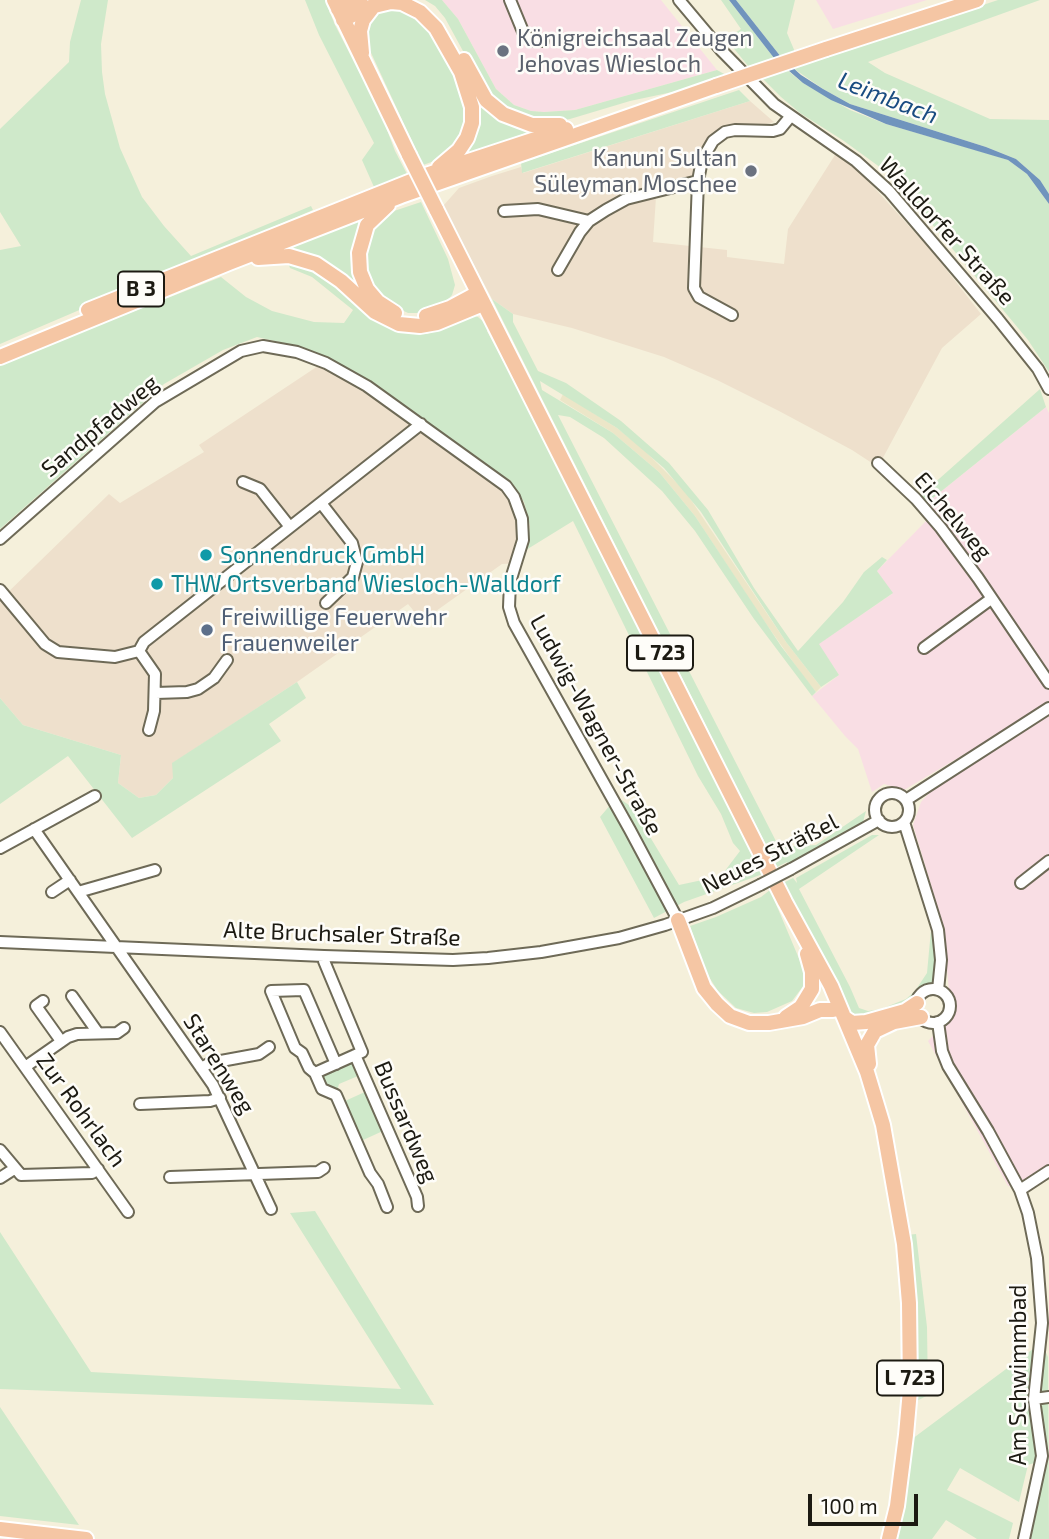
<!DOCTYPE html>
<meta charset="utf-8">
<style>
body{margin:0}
#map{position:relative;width:1049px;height:1539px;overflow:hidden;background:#f5f0db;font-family:"Exo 2",sans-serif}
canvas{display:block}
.scale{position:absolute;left:808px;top:1494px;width:110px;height:32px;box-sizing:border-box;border:4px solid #1c1a12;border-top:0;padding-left:9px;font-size:21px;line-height:24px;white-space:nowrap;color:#1c1a12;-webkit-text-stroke:5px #fefdf9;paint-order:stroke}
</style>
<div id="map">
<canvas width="1049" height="1539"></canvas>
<div class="scale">100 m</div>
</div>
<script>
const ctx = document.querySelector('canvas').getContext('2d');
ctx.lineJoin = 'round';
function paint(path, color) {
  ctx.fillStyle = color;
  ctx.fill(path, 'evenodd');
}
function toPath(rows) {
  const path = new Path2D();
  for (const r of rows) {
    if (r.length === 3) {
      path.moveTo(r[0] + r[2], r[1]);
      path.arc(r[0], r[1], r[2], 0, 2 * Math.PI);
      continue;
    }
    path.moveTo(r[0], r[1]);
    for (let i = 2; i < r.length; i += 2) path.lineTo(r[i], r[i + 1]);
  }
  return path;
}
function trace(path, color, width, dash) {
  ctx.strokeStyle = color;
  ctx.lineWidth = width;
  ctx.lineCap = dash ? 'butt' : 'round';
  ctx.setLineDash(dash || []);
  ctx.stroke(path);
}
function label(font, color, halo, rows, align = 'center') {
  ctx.font = font + ' "Exo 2",sans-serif';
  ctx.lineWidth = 5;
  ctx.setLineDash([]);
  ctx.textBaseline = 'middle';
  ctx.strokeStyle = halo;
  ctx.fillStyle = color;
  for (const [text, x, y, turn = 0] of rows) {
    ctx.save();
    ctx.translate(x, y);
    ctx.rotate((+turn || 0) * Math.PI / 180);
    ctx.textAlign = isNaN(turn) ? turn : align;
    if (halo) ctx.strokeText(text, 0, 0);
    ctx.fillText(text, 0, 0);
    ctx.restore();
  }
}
paint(toPath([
 [442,0,661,0,717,70,575,110,544,112,531,111,514,105,496,89,458,19],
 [816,0,927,0,833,29],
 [1046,407,1049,413,1049,704,904,790,884,784,872,792,858,749,845,736,812,696,839,675,818,644,892,594,877,571,926,521,918,510],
 [1049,716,1049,1171,1020,1190,1008,1186,928,1041,952,1016,954,1007,949,991,943,925,913,825,921,802,932,790]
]), '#f9dee4');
paint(toPath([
 [750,101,774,122,759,126,744,124,742,134,727,136,719,143,713,151,705,177,688,188,656,197,653,242,727,250,727,257,784,264,788,229,835,155,858,170,931,250,981,314,942,348,878,467,852,450,779,411,717,380,664,357,572,328,513,314,492,299,443,206,459,188,492,176,521,167,523,173],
 [330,358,415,414,474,460,510,480,524,502,530,526,522,563,502,564,422,621,408,604,297,682,173,763,173,778,156,795,139,798,118,783,121,755,23,725,0,698,0,600,109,494,120,503,204,452,199,445]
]), '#eee0cc');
paint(toPath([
 [563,394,617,428,642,448,685,491,786,642,821,687,816,692,803,676,757,611,695,516,659,472,613,433,560,400]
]), '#ece6c8');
paint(toPath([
 [81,0,108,0,101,44,102,72,105,94,120,148,142,197,164,226,191,256,311,206,313,210,0,344,0,250,21,246,0,212,0,129,69,62,70,42],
 [305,0,325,0,335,25,381,114,395,151,407,174,374,187,362,160,374,143,319,35],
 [397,0,412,0,434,14,443,25,473,83,535,130,456,158,476,120,449,41],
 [425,0,442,0,458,19,496,89,514,105,531,111,544,112,575,110,717,70,726,75,696,87,630,101,570,119,544,122,515,116,487,95,445,18,435,6],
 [721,0,729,0,774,58,749,67,726,39,741,29],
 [736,0,795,0,787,33,795,52,781,57],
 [998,0,1040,0,868,62,885,73,990,119,1049,120,1049,194,1040,180,1016,159,986,147,850,104,823,89,793,68],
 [395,6,420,17,438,41,464,93,467,122,458,142,440,159,423,165,366,42,367,25,376,12],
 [787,70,803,83,850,110,886,124,993,155,1008,160,1027,174,1049,204,1049,372,1028,340,892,176,844,141,800,113,781,97,763,79],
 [739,90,750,101,522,173,521,163],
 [421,202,448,259,455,285,452,295,443,305,421,313,408,313,385,302,368,281,363,257,372,230,383,219,394,211],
 [366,214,372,215,357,237,353,247,352,268,362,290,376,307,398,320,411,322,436,319,468,303,472,304,438,321,425,324,400,323,375,310,348,282,325,265,309,256,277,252,275,248],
 [287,260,301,263,408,331,427,334,472,315,478,317,486,324,489,329,487,331,519,391,763,874,684,902,654,918,600,817,617,797,632,807,679,885,721,876,740,851,733,843,721,814,698,776,573,521,526,550,530,526,524,502,510,480,474,460,415,414,330,358,288,344,257,337,223,350,164,384,0,529,0,362,94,322,94,327,221,277,246,297,272,311,314,322,344,323,353,310,312,277,290,268],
 [492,299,513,314,513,322,538,371,566,383,621,421,669,463,708,510,754,588,798,651,843,602,864,572,882,557,887,560,877,571,893,593,819,644,839,675,821,687,786,642,701,512,664,468,617,428,540,381,542,390,613,433,659,472,695,516,781,646,816,692,812,696,754,619,695,531,662,491,604,438,570,417,558,415,779,847,816,845,866,811,863,822,856,830,789,866,787,862,777,867],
 [1040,389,1046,407,918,510,912,503],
 [297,682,306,698,269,724,281,741,132,838,68,756,0,804,0,698,23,725,121,755,118,783,139,798,156,795,173,778,172,763],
 [872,835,879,835,799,889,850,987,859,1008,868,1011,881,1009,906,999,915,991,927,973,931,930,937,962,935,979,930,987,922,990,911,1004,860,1020,851,1015,783,883,793,878,797,883,796,878],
 [770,890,803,968,804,985,792,1001,767,1012,754,1013,736,1008,718,991,707,974,690,926,716,917,761,897],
 [351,1060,358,1076,339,1084,337,1091,326,1087,322,1077,325,1072],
 [367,1091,385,1130,361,1141,345,1101],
 [315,1211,434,1405,0,1389,0,1232,91,1372,401,1389,290,1213],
 [916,1234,927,1327,928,1395,915,1402,916,1300,907,1235],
 [1037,1346,1043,1346,1048,1357,1049,1539,1021,1539,1037,1462,1028,1465,1019,1502,960,1468,947,1490,1013,1523,1009,1539,977,1539,946,1520,932,1539,896,1539,912,1439],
 [0,1407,79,1525,0,1516]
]), '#cfe9ca');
paint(toPath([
 [729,0,736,0,781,57,801,75,823,89,850,104,986,147,1016,159,1040,180,1049,194,1049,204,1027,174,1008,160,886,124,831,100,803,83,774,58]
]), '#7094bd');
const minor = toPath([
 [510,0,524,34,532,41,543,41],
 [679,0,721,50,774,104,856,161,889,191,998,319,1038,369,1049,389],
 [504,211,538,209,589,221],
 [558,270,580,232,589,221,606,210,626,199,698,181],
 [732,315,699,297,694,288,698,181,702,160,713,141,725,132,735,130,773,131,780,129,790,117],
 [878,463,916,499,941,528,978,578,1049,683],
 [243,482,260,489,290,527],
 [321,503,352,543,357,562,353,577,326,603],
 [0,539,155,402,241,351,263,346,297,352,326,363,367,386,506,486,514,497,522,519,523,540,510,582,509,607,514,623,630,830,678,920],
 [0,590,45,644,58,652,115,657,139,651,144,642,421,424],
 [924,648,991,599],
 [139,651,155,674,154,711,149,730],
 [156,693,187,692,198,689,214,678,227,660],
 [892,810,17],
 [906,800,1049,708],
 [904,822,938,930,941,960,938,990],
 [34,829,213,1085,271,1209],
 [0,848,95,796],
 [791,869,879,820],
 [1021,883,1049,861],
 [52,892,70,880],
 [78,892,155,870],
 [0,942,324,956,453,960,488,958,541,952,619,938,665,925,713,908,760,885],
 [933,1006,17],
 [72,996,98,1033],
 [43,1001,36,1006,61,1041],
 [938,1022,942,1051,948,1066,988,1131,1020,1190,1028,1213,1037,1258,1042,1323,1034,1399,1042,1456,1024,1539],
 [0,1032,128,1212],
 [355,1055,417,1197,418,1206],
 [336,1064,304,990,271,991,295,1048,302,1053,309,1068,315,1073,322,1089,336,1095,370,1173,378,1184,387,1207],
 [25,1067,68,1037,77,1034,117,1033,124,1028],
 [201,1068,210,1063,259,1054,269,1047],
 [315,1073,362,1052,324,961,324,956],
 [140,1104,210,1101,220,1098],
 [0,1150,21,1175,92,1173,98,1169],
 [170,1177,318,1172,324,1168],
 [0,1178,14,1169],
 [1020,1190,1049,1171],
 [1034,1399,1049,1397]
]);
const major = toPath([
 [334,0,409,155],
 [338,9,360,0],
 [343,20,366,8,391,2,402,3,420,12,436,28,461,72,472,107,472,123,467,138,459,150,439,167],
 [826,49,977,0],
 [362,53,360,31,363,20,373,7],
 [464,60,486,100,503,114,532,125,560,125],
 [388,205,367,225,359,253,360,272,367,289,378,302,395,313],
 [436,209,785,902,831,986,867,1072,883,1125,904,1244,909,1303,910,1390,906,1435,897,1506,889,1539],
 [258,258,289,256,316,264,341,281,375,312,399,324,420,326,437,323,483,304],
 [88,310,426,175,566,129],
 [426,316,450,308,478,293],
 [0,357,229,263,401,196,716,86],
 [678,920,704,988,717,1004,730,1016,749,1023,769,1023,803,1017,820,1010,833,1010],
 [786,1017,801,1007,812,989,812,972,807,954],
 [845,1018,852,1023,866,1022,905,1011,917,1003],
 [869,1064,867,1045,875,1031,894,1022,921,1017],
 [0,1529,86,1539]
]);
trace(minor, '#6e6a57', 14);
trace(major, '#fff', 18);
trace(minor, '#fff', 10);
trace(major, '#f5c6a4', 14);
const minorBridge = toPath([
 [760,885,791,869]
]);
const majorBridge = toPath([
 [716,86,826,49],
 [409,155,436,209]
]);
trace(minorBridge, '#6e6a57', 14, []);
trace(majorBridge, '#fff', 18, []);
trace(minorBridge, '#fff', 10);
trace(majorBridge, '#f5c6a4', 14);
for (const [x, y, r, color] of [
 [503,51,7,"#6b7280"],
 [751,171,7,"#6b7280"],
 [206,555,7,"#0f9aa8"],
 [157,584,7,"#0f9aa8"],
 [207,630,7,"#5c6f8a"]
]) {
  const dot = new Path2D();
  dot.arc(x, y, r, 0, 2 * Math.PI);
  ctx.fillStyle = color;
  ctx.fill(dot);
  trace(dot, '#fefdf9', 2.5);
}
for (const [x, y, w] of [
 [141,289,46],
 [660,653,66],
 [910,1378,66]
]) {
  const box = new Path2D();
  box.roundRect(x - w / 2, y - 17.5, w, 35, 5);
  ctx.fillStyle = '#fefdf9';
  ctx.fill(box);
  trace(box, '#1c1a12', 2);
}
label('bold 21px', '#1c1a12', null, [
 ["B 3",141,289],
 ["L 723",660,653],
 ["L 723",910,1378]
]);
label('23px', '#5b616d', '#fefdf9', [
 ["Königreichsaal Zeugen",517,38],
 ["Jehovas Wiesloch",517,64],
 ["Kanuni Sultan",737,158,"right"],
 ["Süleyman Moschee",737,184,"right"]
], 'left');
label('23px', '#1c1a12', '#fefdf9', [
 ["Walldorfer Straße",947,231,48],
 ["Sandpfadweg",100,426,-40],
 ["Eichelweg",953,516,50],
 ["Ludwig-Wagner-Straße",596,725,61],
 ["Neues Sträßel",770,854,-27],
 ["Alte Bruchsaler Straße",342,934,2],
 ["Starenweg",219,1064,58],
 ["Zur Rohrlach",81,1110,54],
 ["Bussardweg",406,1122,67],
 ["Am Schwimmbad",1018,1375,-90]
]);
label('23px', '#0d838f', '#fefdf9', [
 ["Sonnendruck GmbH",220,555],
 ["THW Ortsverband Wiesloch-Walldorf",171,584]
], 'left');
label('23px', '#4e5e75', '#fefdf9', [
 ["Freiwillige Feuerwehr",221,617],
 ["Frauenweiler",221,643]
], 'left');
label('italic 24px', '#194c81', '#fefdf9', [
 ["Leimbach",888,98,21]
]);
</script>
